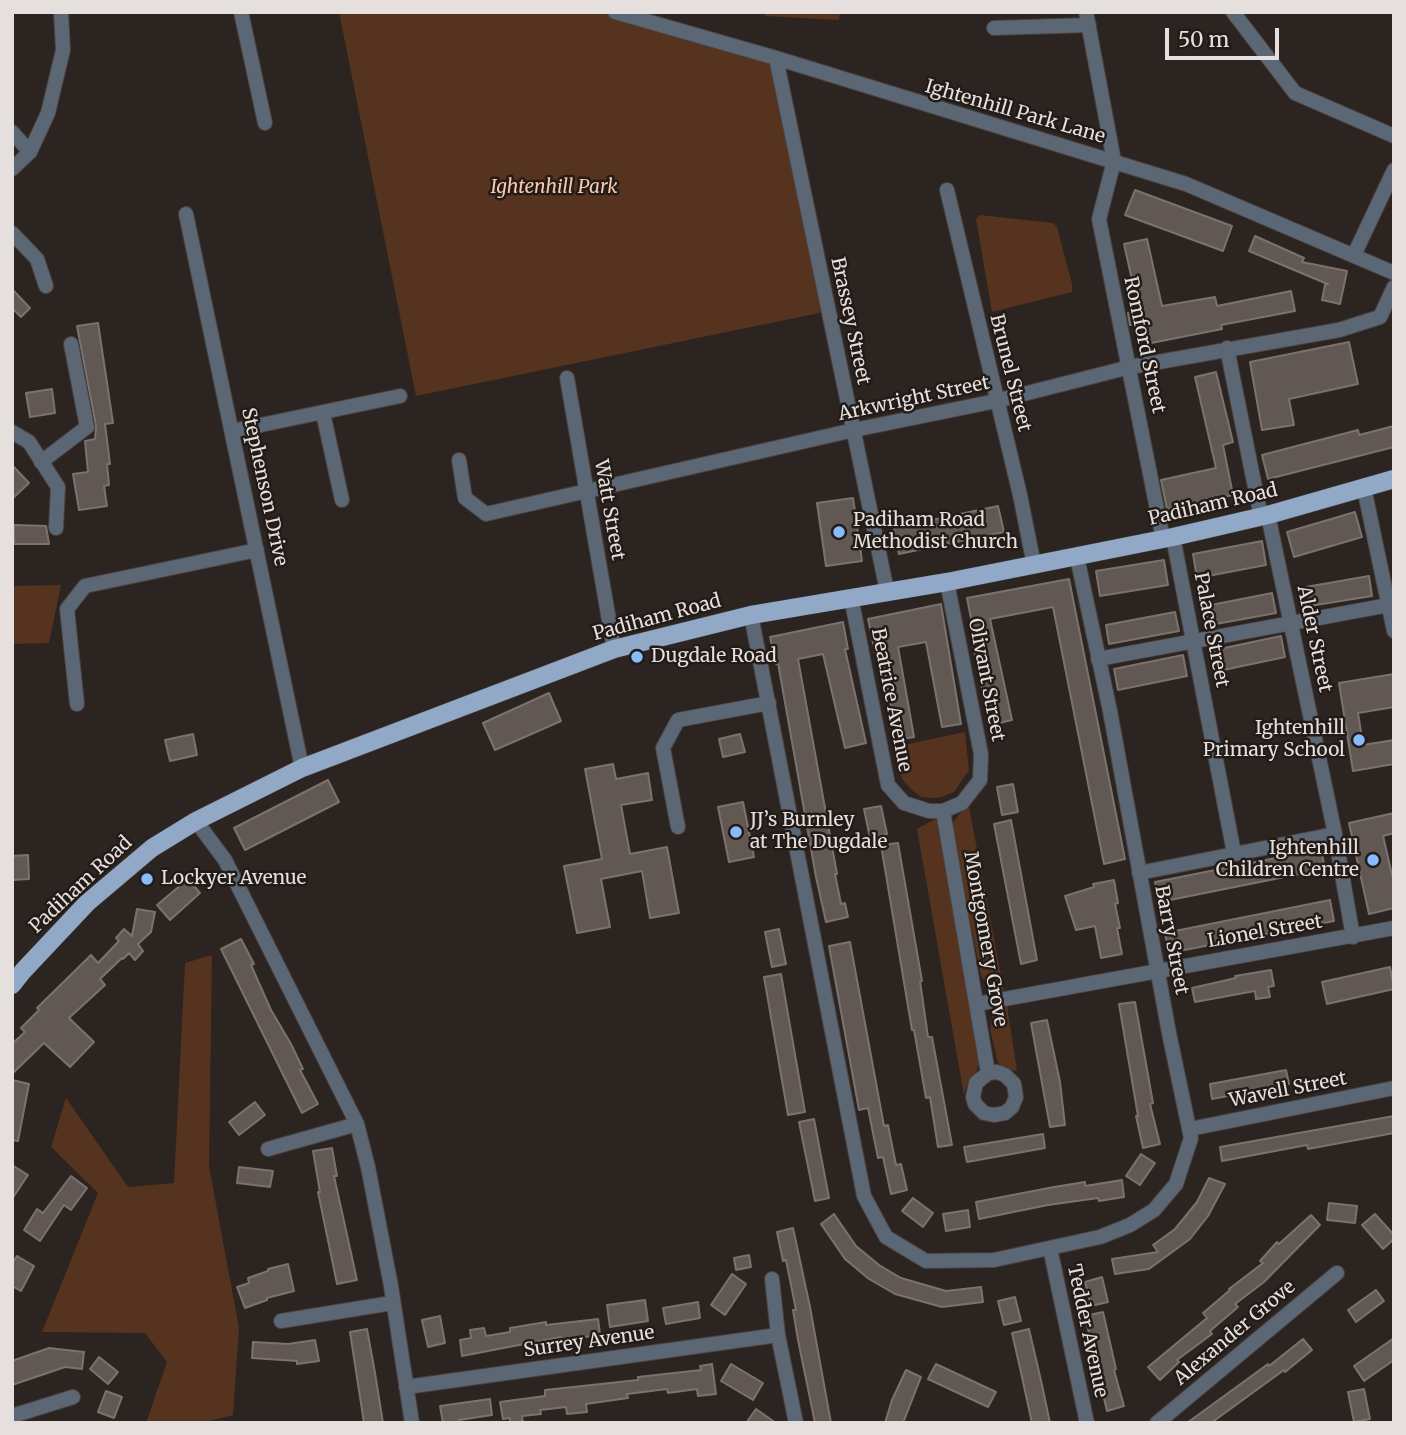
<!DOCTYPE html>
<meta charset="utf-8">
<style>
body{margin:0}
#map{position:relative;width:1406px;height:1435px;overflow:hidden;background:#2c2420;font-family:Merriweather,serif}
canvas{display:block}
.frame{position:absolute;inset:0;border:14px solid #e5e0dd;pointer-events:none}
.scale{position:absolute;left:1165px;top:28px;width:114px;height:32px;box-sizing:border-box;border:4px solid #e5e0dd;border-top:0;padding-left:9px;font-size:21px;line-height:24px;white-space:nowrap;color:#e5e0dd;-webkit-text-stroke:5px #221b17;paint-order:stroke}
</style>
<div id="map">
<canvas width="1406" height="1435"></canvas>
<div class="frame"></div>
<div class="scale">50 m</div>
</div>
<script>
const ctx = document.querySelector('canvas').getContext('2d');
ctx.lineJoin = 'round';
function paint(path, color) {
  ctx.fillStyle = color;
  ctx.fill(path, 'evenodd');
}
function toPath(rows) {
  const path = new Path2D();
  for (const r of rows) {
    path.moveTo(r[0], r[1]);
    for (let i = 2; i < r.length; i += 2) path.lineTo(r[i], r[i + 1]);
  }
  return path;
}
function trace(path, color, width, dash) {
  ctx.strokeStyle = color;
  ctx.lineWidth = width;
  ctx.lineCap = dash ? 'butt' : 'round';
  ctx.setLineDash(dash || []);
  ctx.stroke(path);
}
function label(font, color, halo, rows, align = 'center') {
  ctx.font = font + ' Merriweather,serif';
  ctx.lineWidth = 5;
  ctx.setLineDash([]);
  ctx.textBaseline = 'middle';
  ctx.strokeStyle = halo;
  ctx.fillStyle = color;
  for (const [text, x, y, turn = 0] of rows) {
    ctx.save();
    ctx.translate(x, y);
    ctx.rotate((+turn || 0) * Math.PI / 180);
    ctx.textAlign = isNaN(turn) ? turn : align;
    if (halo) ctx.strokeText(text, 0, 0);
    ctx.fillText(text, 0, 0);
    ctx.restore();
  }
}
paint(toPath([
 [339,12,628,12,776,58,829,311,416,396],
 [765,12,840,12,839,20,765,16],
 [980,215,1053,223,1057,227,1072,284,1072,292,992,312,976,219],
 [61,585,49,643,12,644,12,586],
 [965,732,969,770,954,792,942,797,932,798,921,797,911,789,903,780,896,765,894,747],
 [969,807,1004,991,990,989,981,976,952,829,953,823,960,813],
 [937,818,979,1063,976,1073,967,1085,964,1095,917,829],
 [212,955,209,1166,239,1328,233,1415,202,1423,146,1423,167,1362,145,1333,42,1332,98,1193,51,1147,66,1098,128,1187,174,1183,185,963],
 [1007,1005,1017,1071,1006,1069,998,1063,990,1029,993,1014]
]), '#55331f');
const building = toPath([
 [1135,190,1232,226,1223,251,1125,215,1135,190],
 [1255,236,1304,258,1302,262,1347,271,1340,304,1322,300,1325,285,1328,284,1325,283,1249,251,1255,236],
 [1147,239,1162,306,1215,297,1217,306,1291,291,1295,311,1221,325,1222,329,1141,345,1137,324,1130,325,1128,313,1139,311,1124,244,1147,239],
 [12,289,30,308,21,317,12,308,12,289],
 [98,323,113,423,105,424,110,464,107,464,109,485,104,486,107,506,79,510,73,474,88,472,85,441,95,439,96,426,77,326,98,323],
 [1349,342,1358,384,1289,399,1294,425,1262,430,1250,362,1349,342],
 [1216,372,1233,442,1223,445,1233,495,1167,509,1161,480,1216,468,1195,377,1216,372],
 [52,389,55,413,30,417,26,393,52,389],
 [1394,426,1394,447,1268,479,1262,455,1358,430,1359,435,1394,426],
 [12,465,29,483,12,499,12,465],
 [853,498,862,561,826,566,817,503,853,498],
 [998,506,1004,532,899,554,894,528,998,506],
 [1355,512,1362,537,1294,557,1287,532,1355,512],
 [14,525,46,526,49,544,14,544,14,525],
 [1262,541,1266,565,1197,578,1193,554,1262,541],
 [1164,560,1168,585,1100,596,1096,571,1164,560],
 [1369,576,1372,596,1303,607,1300,588,1369,576],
 [1069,579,1125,859,1104,864,1053,607,990,619,1012,720,990,725,973,645,976,644,967,598,1069,579],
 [1272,593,1276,613,1205,626,1201,607,1272,593],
 [941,604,961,724,942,727,926,642,898,647,914,737,897,740,881,651,875,652,868,619,941,604],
 [1175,612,1179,631,1109,644,1106,625,1175,612],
 [843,622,848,649,845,649,866,743,845,748,823,654,798,659,837,874,835,874,841,904,845,903,848,917,826,922,816,877,778,663,776,664,770,637,843,622],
 [1281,636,1285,657,1214,672,1210,651,1281,636],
 [1183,655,1187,676,1118,690,1114,669,1183,655],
 [1394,674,1394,707,1358,713,1363,745,1394,740,1394,764,1353,771,1339,683,1394,674],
 [549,693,561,721,495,750,483,723,549,693],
 [193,734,197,755,170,761,165,740,193,734],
 [740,734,745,752,723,757,719,739,740,734],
 [613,764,616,779,648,773,652,800,621,805,630,854,667,847,679,913,650,918,642,871,601,879,610,927,577,933,564,866,602,859,585,769,613,764],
 [328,780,339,802,245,850,234,828,328,780],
 [1013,784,1018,812,1002,815,997,787,1013,784],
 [743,802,754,857,729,862,718,807,743,802],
 [881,806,887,834,870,838,864,809,881,806],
 [1394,813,1394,833,1383,836,1394,883,1394,908,1369,914,1349,823,1394,813],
 [1011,820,1037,960,1021,964,994,824,1011,820],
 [898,843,922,981,920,981,928,1037,932,1037,952,1145,938,1147,930,1097,926,1098,914,1030,912,1030,881,845,898,843],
 [1321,849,1325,869,1160,902,1155,882,1321,849],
 [28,855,29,879,12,880,12,856,28,855],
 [188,879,200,893,170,920,157,905,188,879],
 [1114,880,1118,903,1115,904,1120,928,1117,928,1122,954,1101,958,1095,926,1076,930,1065,896,1094,887,1093,884,1114,880],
 [1330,900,1334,921,1169,953,1165,933,1330,900],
 [137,909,155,912,151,932,138,944,143,951,135,960,129,953,123,959,122,958,100,979,105,985,69,1018,94,1042,70,1067,44,1043,12,1074,12,1044,25,1032,21,1028,39,1010,37,1008,91,955,98,963,119,941,116,938,124,929,132,936,137,909],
 [779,929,786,964,772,967,765,932,779,929],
 [241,939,254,964,251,965,271,1010,291,1044,303,1069,300,1070,318,1104,302,1113,221,949,241,939],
 [850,942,884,1126,888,1125,896,1165,901,1164,907,1190,891,1194,883,1157,878,1158,868,1108,859,1110,829,946,850,942],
 [1390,967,1394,989,1327,1004,1322,982,1390,967],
 [1271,970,1274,986,1268,987,1270,997,1256,999,1255,991,1195,1002,1192,988,1236,978,1235,976,1271,970],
 [781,974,805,1112,788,1115,764,977,781,974],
 [1135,1002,1153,1103,1150,1104,1160,1144,1143,1148,1136,1116,1138,1116,1119,1004,1135,1002],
 [1047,1020,1060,1082,1065,1125,1050,1127,1031,1023,1047,1020],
 [1286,1070,1289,1084,1212,1099,1210,1084,1286,1070],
 [12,1080,29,1084,18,1141,12,1140,12,1080],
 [255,1102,265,1115,239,1135,229,1122,255,1102],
 [1394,1116,1394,1133,1308,1149,1307,1145,1222,1161,1220,1147,1394,1116],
 [814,1119,829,1198,815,1201,799,1122,814,1119],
 [1043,1134,1045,1148,967,1162,964,1147,1043,1134],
 [332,1148,337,1176,334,1176,357,1280,337,1284,318,1192,320,1192,313,1151,332,1148],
 [1141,1154,1155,1163,1140,1185,1126,1176,1141,1154],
 [12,1165,28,1175,12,1199,12,1165],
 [239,1167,273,1171,270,1187,237,1183,239,1167],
 [71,1176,87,1188,71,1210,64,1205,40,1241,24,1230,37,1209,43,1213,71,1176],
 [1209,1178,1225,1184,1208,1216,1190,1239,1149,1269,1115,1274,1112,1259,1158,1252,1153,1245,1175,1229,1197,1202,1209,1178],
 [1122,1180,1124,1197,1099,1201,1098,1198,1048,1205,979,1219,976,1202,1054,1187,1085,1182,1085,1186,1122,1180],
 [913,1198,933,1213,923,1227,902,1211,913,1198],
 [1329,1203,1357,1206,1355,1223,1327,1220,1329,1203],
 [968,1210,970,1227,946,1231,943,1214,968,1210],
 [834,1214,856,1246,879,1265,901,1278,946,1291,981,1287,983,1302,942,1307,895,1294,869,1279,845,1259,821,1224,834,1214],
 [1375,1214,1394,1235,1394,1239,1383,1249,1362,1225,1375,1214],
 [1311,1215,1320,1225,1264,1282,1235,1304,1238,1307,1210,1331,1212,1334,1177,1360,1179,1362,1160,1380,1148,1367,1207,1318,1203,1313,1230,1290,1229,1289,1263,1263,1260,1261,1277,1242,1279,1244,1311,1215],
 [793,1228,810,1307,831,1423,815,1423,798,1340,793,1310,796,1310,786,1260,783,1261,777,1232,793,1228],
 [749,1255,751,1267,736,1270,734,1258,749,1255],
 [17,1256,34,1266,21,1291,12,1286,12,1264,17,1256],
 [288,1264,294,1291,267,1298,267,1300,245,1308,237,1287,249,1283,248,1278,268,1271,268,1269,288,1264],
 [732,1274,746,1284,725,1315,711,1305,732,1274],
 [1102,1277,1108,1302,1091,1306,1085,1282,1102,1277],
 [1376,1290,1384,1301,1356,1322,1348,1310,1376,1290],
 [1015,1297,1021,1321,1004,1325,998,1301,1015,1297],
 [645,1300,648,1321,610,1327,607,1305,645,1300],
 [698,1302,700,1318,666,1324,663,1308,698,1302],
 [1103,1312,1116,1369,1114,1370,1124,1406,1107,1411,1085,1316,1103,1312],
 [440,1316,445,1343,428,1347,422,1320,440,1316],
 [598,1319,600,1334,562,1342,561,1337,462,1356,460,1340,471,1338,470,1330,484,1328,486,1336,510,1332,510,1328,546,1322,546,1325,598,1319],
 [367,1329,375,1373,383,1423,364,1423,350,1332,367,1329],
 [1029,1329,1042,1385,1050,1423,1032,1423,1020,1368,1012,1333,1029,1329],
 [1394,1338,1394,1360,1364,1381,1354,1366,1394,1338],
 [1303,1339,1312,1350,1285,1372,1284,1370,1211,1423,1187,1423,1268,1364,1269,1366,1303,1339],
 [315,1340,319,1361,297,1364,297,1361,252,1358,253,1342,288,1344,315,1340],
 [49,1348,84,1352,82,1369,65,1367,12,1385,12,1361,49,1348],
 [99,1357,118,1372,108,1384,90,1369,99,1357],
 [712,1364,716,1394,698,1396,697,1389,668,1393,667,1389,627,1394,628,1398,586,1404,587,1412,567,1414,566,1407,540,1410,541,1414,522,1416,523,1423,510,1423,510,1418,503,1419,500,1402,545,1396,545,1390,638,1380,638,1377,701,1370,700,1366,712,1364],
 [731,1364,763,1383,753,1400,721,1381,731,1364],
 [936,1364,996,1392,988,1407,928,1379,936,1364],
 [906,1370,921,1377,903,1423,885,1423,892,1400,906,1370],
 [1364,1389,1370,1419,1354,1422,1348,1392,1364,1389],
 [106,1391,122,1397,114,1418,98,1412,106,1391],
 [490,1399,492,1415,459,1420,460,1423,443,1423,440,1406,490,1399],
 [756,1409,776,1423,746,1423,756,1409]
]);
paint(building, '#615854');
trace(building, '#7b726e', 2);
const minor = toPath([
 [241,12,265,123],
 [615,12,776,58,1186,184,1394,273],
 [1086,12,1114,161,1099,219,1163,539],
 [1233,12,1295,93,1394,136],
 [994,28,1089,25],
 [776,58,887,591],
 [12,132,30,152],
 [12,169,30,152,48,113,63,50,61,12],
 [947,190,1020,495,1034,565],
 [186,214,302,768],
 [12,233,37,259,46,286],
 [1354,255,1394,170],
 [1227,348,1261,517],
 [567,378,614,649],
 [323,413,342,500],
 [232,431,400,396],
 [12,432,29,442,58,487,56,528],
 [459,460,465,498,486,514,854,430,996,401,1130,367,1339,330,1380,317,1394,287],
 [41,462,87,427,71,344],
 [1364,488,1394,631],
 [1268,515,1335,834,1353,937],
 [1173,537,1234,853],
 [851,597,888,785,904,803,929,811,943,811,962,803,980,780,981,754,947,582],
 [751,615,864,1196,886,1237,926,1261,994,1260,1100,1237,1130,1225,1154,1210,1176,1184,1191,1138,1169,1033,1110,711,1077,557],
 [1098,659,1394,604],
 [77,704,67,609,85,586,257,550],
 [943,811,988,1073,976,1083,973,1097,975,1104,984,1113,994,1115,1005,1113,1012,1107,1016,1097,1014,1084,1005,1075,997,1072,988,1073],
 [196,821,225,860,357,1124,368,1167,391,1286,412,1423],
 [678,827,663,748,678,720,769,703],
 [1139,873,1335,834],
 [977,1004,1394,928],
 [1190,1129,1394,1088],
 [268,1149,357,1124],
 [1050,1248,1087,1423],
 [772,1279,778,1335,796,1423],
 [281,1321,392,1303],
 [406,1387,778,1335],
 [12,1416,73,1397],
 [1157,1423,1337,1273]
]);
const primary = toPath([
 [12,985,23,971,87,903,152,848,196,821,302,768,614,649,751,615,947,582,1173,537,1268,515,1394,479]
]);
trace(minor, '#4a423e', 16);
trace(primary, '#4a423e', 19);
trace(minor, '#5c6776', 14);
trace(primary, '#91a9c7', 18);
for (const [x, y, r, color] of [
 [839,532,7,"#87bbfb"],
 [637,657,7,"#87bbfb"],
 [1359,740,7,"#87bbfb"],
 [736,832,7,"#87bbfb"],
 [1373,860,7,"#87bbfb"],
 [147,879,7,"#87bbfb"]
]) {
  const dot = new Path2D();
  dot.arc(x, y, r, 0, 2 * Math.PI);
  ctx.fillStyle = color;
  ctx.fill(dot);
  trace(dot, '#221b17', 2.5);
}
label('19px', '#e5e0dd', '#221b17', [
 ["Ightenhill Park Lane",1015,112,16],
 ["Brassey Street",850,321,78],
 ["Romford Street",1144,345,78],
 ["Brunel Street",1010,373,76],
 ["Arkwright Street",914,399,-12],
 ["Stephenson Drive",264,487,78],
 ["Padiham Road",1213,505,-13],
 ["Watt Street",609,510,80],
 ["Padiham Road",657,618,-15],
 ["Palace Street",1211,630,79],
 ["Alder Street",1314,639,78],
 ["Olivant Street",986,680,79],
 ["Beatrice Avenue",891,700,79],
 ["Padiham Road",81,885,-43],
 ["Lionel Street",1265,932,-10],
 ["Montgomery Grove",985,939,80],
 ["Barry Street",1171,940,79],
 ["Wavell Street",1288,1090,-11],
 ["Tedder Avenue",1087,1331,78],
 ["Alexander Grove",1235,1333,-40],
 ["Surrey Avenue",589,1342,-8]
]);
label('italic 19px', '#fec8ab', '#221b17', [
 ["Ightenhill Park",554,188]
]);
label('19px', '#e5e0dd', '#221b17', [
 ["Padiham Road",853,521],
 ["Methodist Church",853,543],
 ["Dugdale Road",651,657],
 ["Ightenhill",1345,729,"right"],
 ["Primary School",1345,751,"right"],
 ["JJ’s Burnley",750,821],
 ["at The Dugdale",750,843],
 ["Ightenhill",1359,849,"right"],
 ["Children Centre",1359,871,"right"],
 ["Lockyer Avenue",161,879]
], 'left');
</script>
